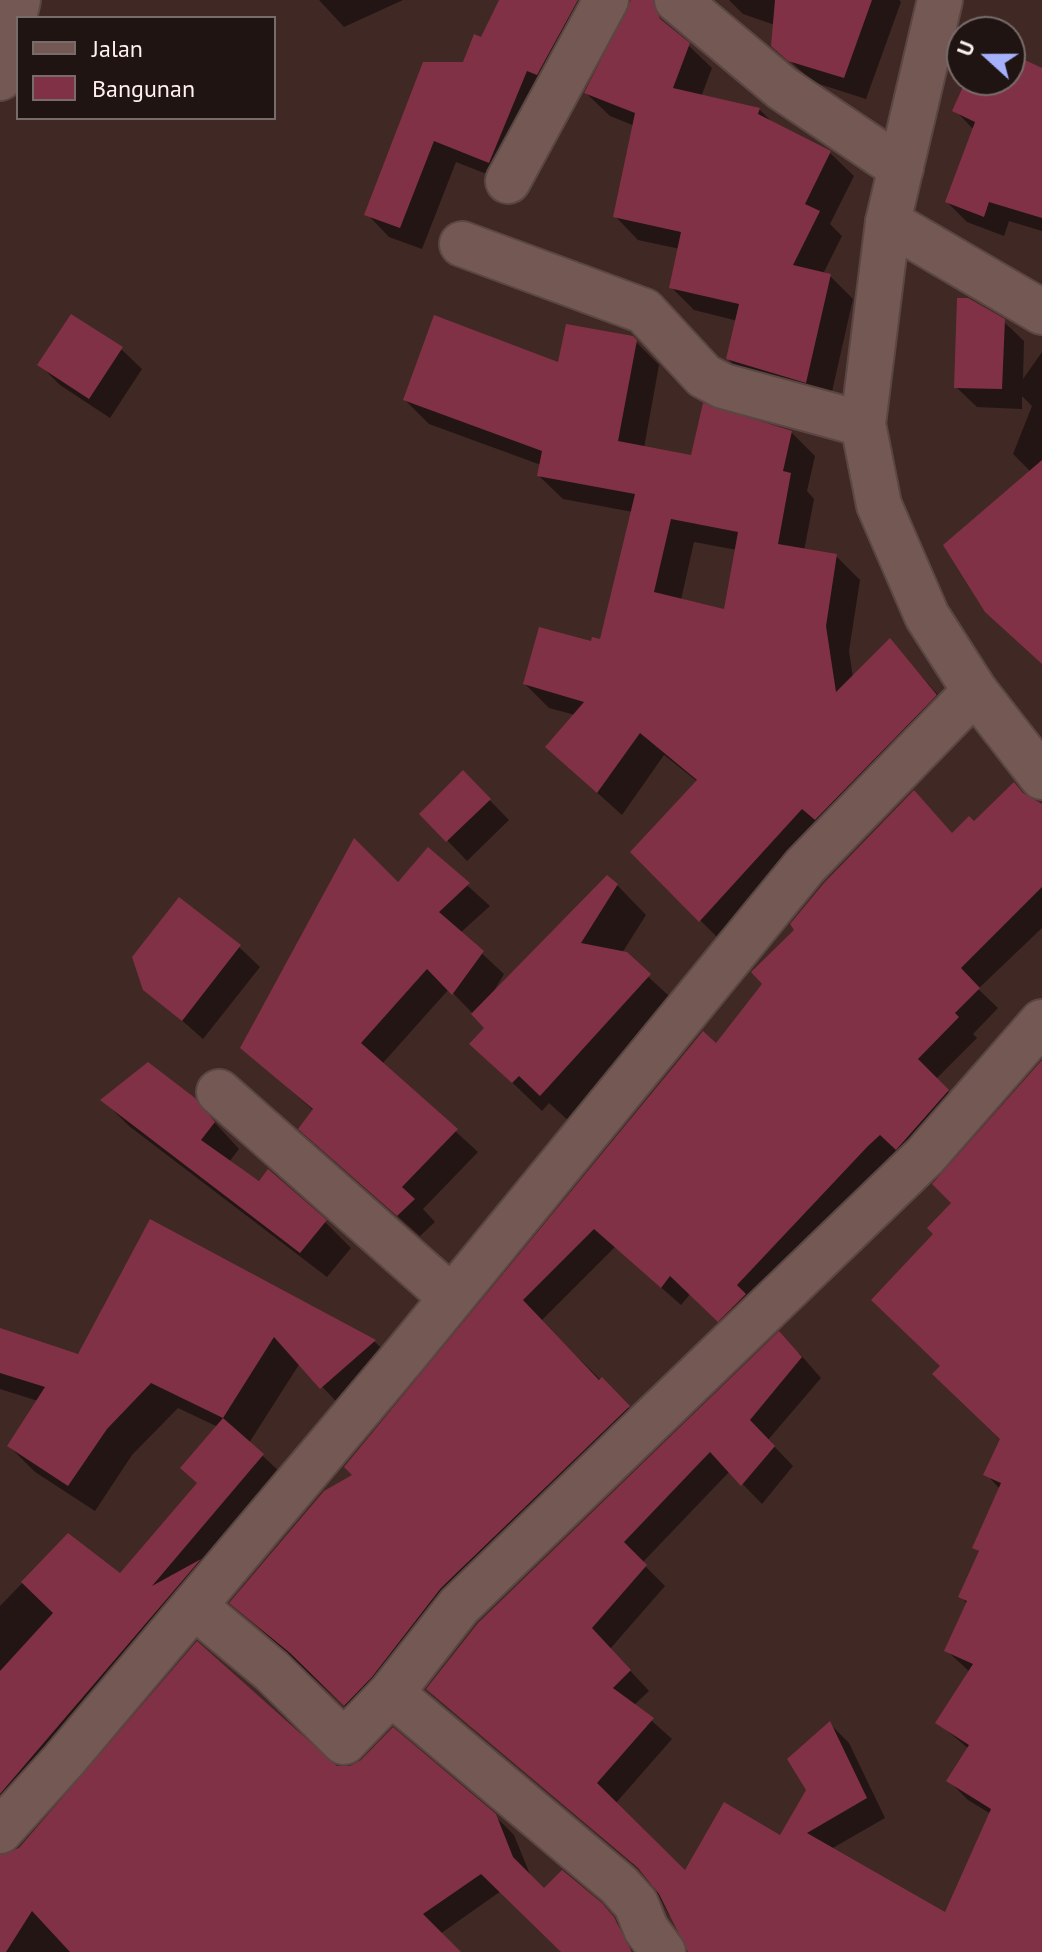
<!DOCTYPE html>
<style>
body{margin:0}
#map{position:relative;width:1042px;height:1952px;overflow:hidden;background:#402824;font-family:"PT Sans",sans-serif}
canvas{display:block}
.legend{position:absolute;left:16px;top:16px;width:260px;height:104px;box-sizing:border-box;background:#1f1412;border:2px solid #786c6a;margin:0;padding:10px 14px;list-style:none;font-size:24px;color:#fef0ee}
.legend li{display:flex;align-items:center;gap:16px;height:40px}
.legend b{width:40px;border:2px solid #786c6a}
.north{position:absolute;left:946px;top:16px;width:80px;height:80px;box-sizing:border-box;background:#1f1412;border:2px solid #786c6a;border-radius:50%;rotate:291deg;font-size:22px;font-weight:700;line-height:32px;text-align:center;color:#fef0ee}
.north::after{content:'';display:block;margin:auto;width:28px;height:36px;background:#a5b1fc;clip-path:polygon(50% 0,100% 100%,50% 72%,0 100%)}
</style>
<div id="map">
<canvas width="1042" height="1952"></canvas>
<ul class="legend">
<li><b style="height:10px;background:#735853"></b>Jalan</li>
<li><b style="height:22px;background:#813145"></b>Bangunan</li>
</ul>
<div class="north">U</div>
</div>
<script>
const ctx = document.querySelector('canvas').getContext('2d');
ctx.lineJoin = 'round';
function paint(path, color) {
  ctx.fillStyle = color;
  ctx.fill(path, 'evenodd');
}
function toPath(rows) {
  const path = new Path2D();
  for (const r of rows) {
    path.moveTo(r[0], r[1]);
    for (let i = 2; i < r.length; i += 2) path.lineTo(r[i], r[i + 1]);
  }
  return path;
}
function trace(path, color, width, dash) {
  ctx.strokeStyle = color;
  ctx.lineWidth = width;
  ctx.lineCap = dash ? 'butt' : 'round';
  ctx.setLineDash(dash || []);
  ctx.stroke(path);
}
paint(toPath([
 [319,0,403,0,344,27],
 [501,0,616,0,512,184,456,162,422,249,389,237,367,214,482,39],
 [729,0,899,0,901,2,866,99,813,82,773,45,775,25,743,14],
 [688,45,712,68,701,97,759,109,774,124,830,153,854,176,830,224,842,236,823,274,830,276,853,299,829,405,752,382,728,359,738,321,694,310,671,287,680,249,638,240,615,216,635,126,610,116,586,93],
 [1010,56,1042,70,1042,231,1009,221,1004,236,967,222,947,202,974,130,955,110,969,80,1010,80],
 [1003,321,1024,341,1023,379,1042,352,1042,663,1031,472,1013,454,1032,406,1022,396,1022,409,977,407,956,387],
 [632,338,659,365,644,448,693,457,791,432,815,456,807,491,814,499,804,551,836,556,860,580,849,651,853,678,890,640,959,719,724,944,632,852,698,782,664,755,622,815,572,770,575,715,549,708,525,684,601,642,633,512,563,499,539,476,541,465,429,424,405,400,560,365],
 [694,542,737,550,726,611,681,600],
 [121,349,142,369,110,418,60,385,40,365],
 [463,773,509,820,467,861,422,814],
 [1026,797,1042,806,1042,928,978,989,998,1008,973,1034,977,1038,936,1079,967,1111,738,1339,691,1293,681,1305,615,1247,541,1321,648,1427,364,1724,232,1603,355,1475,716,1046,953,835],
 [428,850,490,906,460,933,504,974,491,996,617,885,646,915,622,953,679,1005,571,1123,549,1103,542,1111,472,1044,487,1028,449,989,382,1064,478,1152,423,1209,435,1222,420,1236,323,1150,314,1111,243,1048],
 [239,947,260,967,203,1039,145,988],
 [1042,1063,1042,1952,689,1952,688,1934,669,1915,649,1878,428,1689,799,1353,821,1378,768,1440,793,1466,762,1504,730,1471,642,1563,665,1586,610,1649,649,1691,634,1705,672,1739,615,1804,715,1903,781,1837,808,1790,830,1724,849,1743,885,1818,831,1849,946,1915,991,1814,968,1800,949,1781,969,1749,938,1723,970,1672,947,1651,968,1604,960,1596,980,1553,975,1547,1000,1489,986,1474,1002,1439,942,1366,936,1234],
 [103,1100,194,1100,239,1149,229,1162,325,1222,351,1248,327,1277,129,1126],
 [151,1222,375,1342,401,1367,347,1413,300,1363,249,1443,282,1474,0,1833,0,1606,68,1536,120,1575,199,1484,218,1427,178,1408,132,1455,95,1511,35,1472,9,1446,38,1401,0,1389,0,1330,79,1356],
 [336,1768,495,1816,514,1835,531,1877,544,1891,600,1904,633,1938,639,1952,563,1952,501,1891,440,1934,458,1952,0,1952,0,1857]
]), '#0007');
paint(toPath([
 [499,0,578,0,537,75,527,71,489,163,434,141,400,228,364,215,423,62,463,62,474,34,481,37],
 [631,0,653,0,660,19,690,43,673,88,760,108,758,114,831,151,805,204,820,211,793,265,831,274,806,383,726,359,739,304,669,288,681,232,613,217,635,113,584,93],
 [775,0,872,0,844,78,788,61,771,46],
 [1010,53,1042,68,1042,218,989,202,984,217,945,202,975,122,952,111,966,80,1010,80],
 [957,298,968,298,1005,319,1002,389,954,388],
 [71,314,123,347,89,399,37,365],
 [434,315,558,362,566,324,633,336,637,340,618,441,691,455,703,403,792,431,783,471,791,473,778,544,837,554,826,626,836,692,890,638,937,695,815,820,802,809,699,922,630,852,697,780,640,733,597,793,545,747,584,702,523,684,539,627,591,641,592,637,600,639,635,494,537,476,542,451,403,400],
 [671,519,738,532,724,609,654,592],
 [1042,460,1042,664,985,612,943,545],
 [463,770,491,799,446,842,419,814],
 [1014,782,1023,793,1042,804,1042,887,961,968,980,988,955,1013,959,1017,918,1059,949,1090,896,1150,880,1135,868,1146,737,1285,746,1294,718,1322,670,1276,661,1288,594,1229,523,1300,599,1380,602,1377,630,1406,441,1588,372,1677,344,1706,290,1653,229,1603,324,1491,352,1475,344,1467,703,1031,716,1043,762,984,751,972,794,930,790,924,824,883,914,790,952,833,969,816,974,821],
 [354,838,398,882,428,847,470,883,439,912,484,951,452,995,427,969,361,1043,458,1129,402,1187,415,1199,397,1216,298,1129,313,1109,240,1048],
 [607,875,618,884,581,943,627,952,651,974,540,1096,519,1076,512,1083,469,1044,484,1028,471,1014],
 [179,897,241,945,182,1021,143,990,132,957],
 [1042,1060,1042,1952,688,1952,659,1894,638,1868,426,1689,478,1623,779,1331,802,1357,750,1420,775,1446,741,1486,710,1452,624,1542,647,1565,592,1628,631,1670,613,1688,654,1718,597,1783,685,1870,724,1802,780,1835,806,1790,787,1759,830,1721,867,1798,807,1833,945,1912,991,1809,946,1781,969,1745,935,1723,973,1664,944,1651,967,1601,958,1597,979,1551,972,1548,1001,1483,983,1475,1000,1439,932,1374,940,1366,871,1300,933,1234,927,1228,951,1203,932,1184],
 [148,1062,195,1098,215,1122,201,1140,259,1181,268,1169,327,1220,300,1253,100,1100],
 [150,1219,376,1340,320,1389,274,1337,223,1418,151,1383,107,1429,68,1486,7,1446,45,1387,0,1373,0,1328,78,1354],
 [223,1418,264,1454,152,1586,201,1559,0,1794,0,1671,53,1613,21,1582,68,1533,120,1573,197,1483,180,1468],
 [197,1641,337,1766,350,1766,361,1760,393,1727,496,1814,513,1857,544,1888,562,1870,602,1903,614,1917,632,1952,561,1952,481,1874,423,1914,461,1952,70,1952,32,1911,6,1952,0,1952,0,1855,19,1848]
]), '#813145');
const street = toPath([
 [677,0,782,88,901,168],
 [0,78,18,0],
 [508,181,606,0],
 [888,222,1042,312],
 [462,244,644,311,704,376,723,386,863,424],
 [219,1092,452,1298],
 [194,1606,272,1671,344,1742,391,1693,459,1606,925,1156,1042,1022],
 [391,1693,619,1885,636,1904,646,1929,663,1952],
 [0,1831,64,1760,406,1354,805,866,975,691]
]);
const secondary = toPath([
 [940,0,888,222,863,424,879,505,927,616,975,691,1042,777]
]);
trace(street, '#5a4643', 48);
trace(secondary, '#5a4643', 48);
trace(street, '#735853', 44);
trace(secondary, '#735853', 44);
</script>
